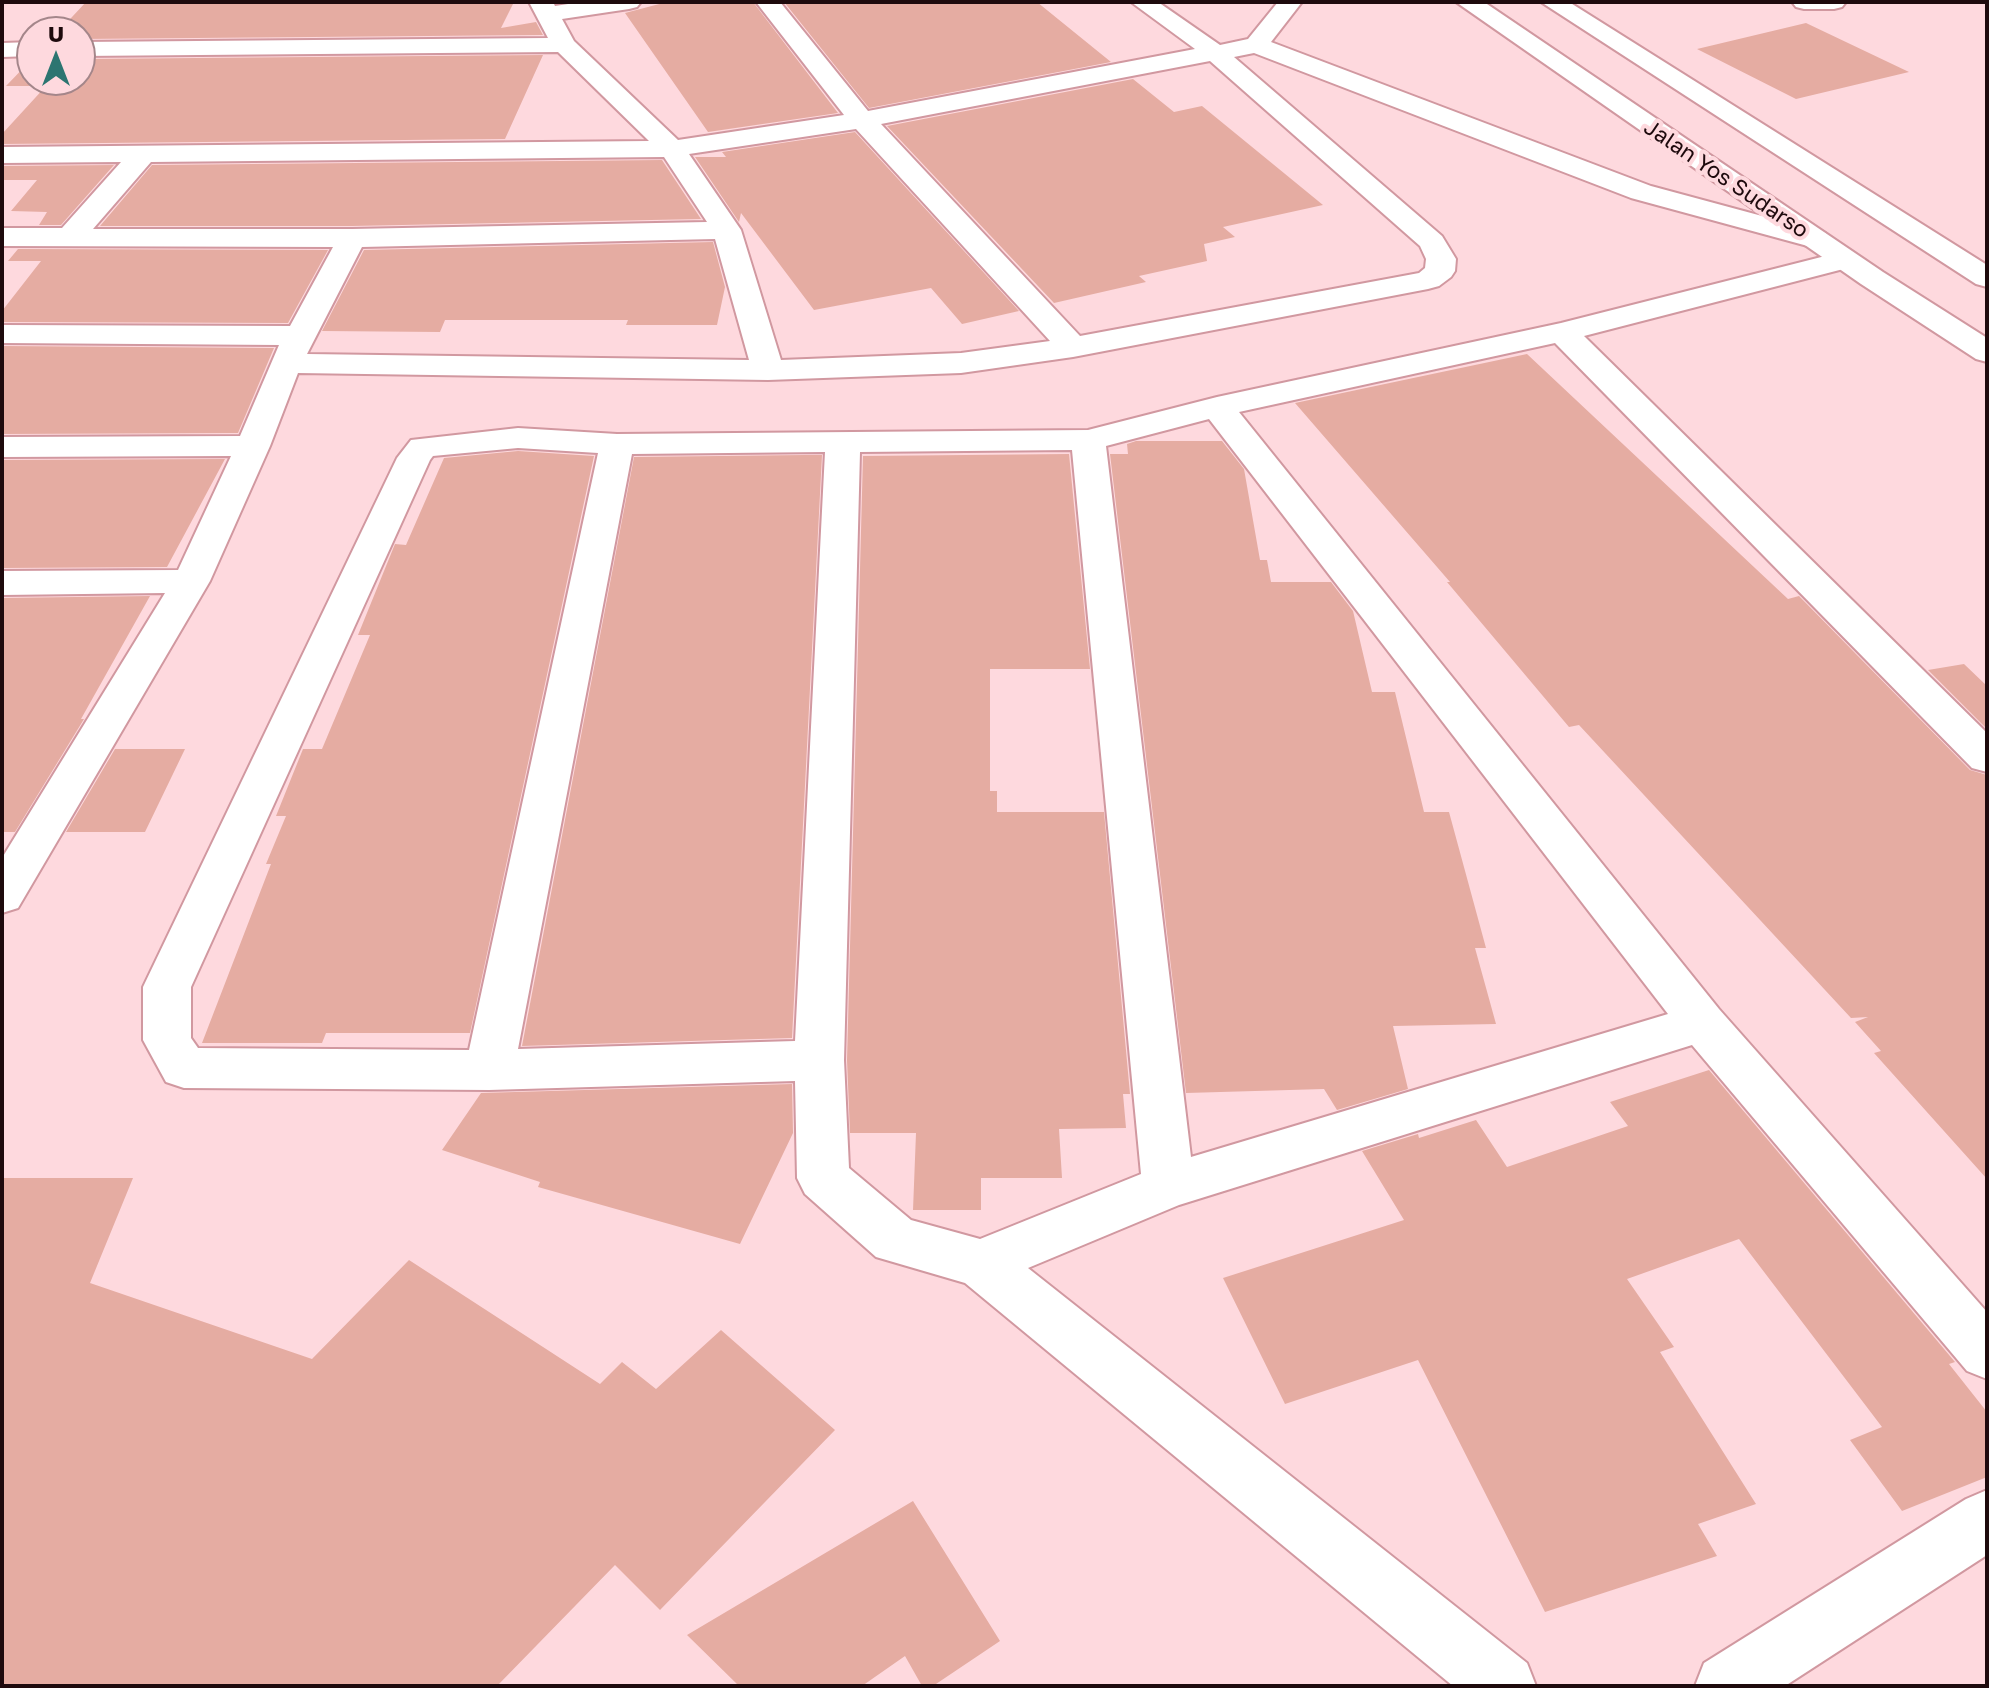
<!DOCTYPE html>
<style>
body{margin:0}
#map{position:relative;width:1989px;height:1688px;overflow:hidden;background:#fed9de;font-family:"Golos Text",sans-serif}
canvas{display:block}
.frame{position:absolute;inset:0;border:4px solid #1e0a0d;pointer-events:none}
.north{position:absolute;left:16px;top:16px;width:80px;height:80px;box-sizing:border-box;background:#fed9de;border:2px solid #a4868a;border-radius:50%;rotate:0deg;font-size:22px;font-weight:700;line-height:32px;text-align:center;color:#1e0a0d}
.north::after{content:'';display:block;margin:auto;width:28px;height:36px;background:#2c7571;clip-path:polygon(50% 0,100% 100%,50% 72%,0 100%)}
</style>
<div id="map">
<canvas width="1989" height="1688"></canvas>
<div class="frame"></div>
<div class="north">U</div>
</div>
<script>
const ctx = document.querySelector('canvas').getContext('2d');
ctx.lineJoin = 'round';
function paint(path, color) {
  ctx.fillStyle = color;
  ctx.fill(path, 'evenodd');
}
function toPath(rows) {
  const path = new Path2D();
  for (const r of rows) {
    path.moveTo(r[0], r[1]);
    for (let i = 2; i < r.length; i += 2) path.lineTo(r[i], r[i + 1]);
  }
  return path;
}
function trace(path, color, width, dash) {
  ctx.strokeStyle = color;
  ctx.lineWidth = width;
  ctx.lineCap = dash ? 'butt' : 'round';
  ctx.setLineDash(dash || []);
  ctx.stroke(path);
}
function label(font, color, halo, rows, align = 'center') {
  ctx.font = font + ' "Golos Text",sans-serif';
  ctx.lineWidth = 8;
  ctx.setLineDash([]);
  ctx.textBaseline = 'middle';
  ctx.strokeStyle = halo;
  ctx.fillStyle = color;
  for (const [text, x, y, turn = 0] of rows) {
    ctx.save();
    ctx.translate(x, y);
    ctx.rotate((+turn || 0) * Math.PI / 180);
    ctx.textAlign = isNaN(turn) ? turn : align;
    if (halo) ctx.strokeText(text, 0, 0);
    ctx.fillText(text, 0, 0);
    ctx.restore();
  }
}
paint(toPath([
 [86,2,514,2,501,28,536,22,543,35,80,39,80,32,58,32],
 [667,2,753,2,838,113,708,132,625,13],
 [784,2,1037,2,1111,62,869,108],
 [1806,23,1909,72,1796,99,1697,49],
 [543,55,505,139,2,144,2,134,46,86,6,86,32,59,32,80,80,80,80,59],
 [1133,79,1174,112,1202,106,1323,205,1223,227,1235,237,1204,244,1207,261,1139,276,1146,282,1054,303,887,126],
 [855,132,1019,311,962,324,931,288,814,310,741,213,739,222,695,157,726,157,722,152],
 [662,160,701,219,352,226,100,226,152,165],
 [114,165,61,225,39,225,47,212,11,211,37,180,2,180,2,166],
 [713,242,725,287,717,325,626,325,628,320,445,320,440,332,322,331,364,250],
 [18,249,328,250,288,323,2,322,2,311,41,261,8,261],
 [2,346,274,348,238,433,2,434],
 [1527,354,1788,599,1799,596,1970,770,1987,775,1987,1179,1874,1053,1881,1051,1855,1022,1868,1017,1851,1018,1579,725,1569,727,1447,582,1450,582,1295,403],
 [1136,441,1222,441,1244,469,1260,560,1267,560,1271,582,1331,582,1353,611,1372,692,1395,692,1424,812,1449,812,1486,948,1475,948,1496,1024,1393,1026,1408,1089,1337,1110,1324,1089,1186,1093,1110,454,1128,454,1127,444],
 [518,451,594,456,470,1033,326,1033,322,1043,202,1043,271,864,266,864,286,816,276,816,303,749,322,749,370,635,358,635,395,544,406,545,444,458],
 [1069,454,1090,669,990,669,990,791,997,791,997,812,1104,812,1130,1094,1123,1094,1126,1128,1059,1129,1062,1178,981,1178,981,1210,913,1210,916,1133,850,1133,847,1060,863,456],
 [804,455,822,455,792,1038,522,1046,634,457],
 [225,459,167,567,2,568,2,460],
 [150,596,81,719,84,719,15,832,2,832,2,598],
 [1964,664,1987,686,1987,729,1928,670],
 [115,749,185,749,145,832,66,832],
 [1709,1070,1955,1362,1949,1364,1987,1412,1987,1477,1902,1511,1850,1440,1882,1427,1739,1239,1627,1279,1674,1347,1660,1352,1756,1504,1698,1524,1717,1556,1545,1612,1418,1360,1285,1404,1223,1278,1404,1220,1362,1151,1418,1134,1419,1138,1476,1120,1507,1167,1628,1126,1610,1102],
 [792,1084,793,1133,740,1244,538,1187,540,1182,442,1150,481,1093],
 [2,1178,133,1178,90,1283,312,1359,409,1260,600,1384,622,1362,656,1389,721,1330,835,1430,660,1610,615,1565,497,1686,2,1686],
 [913,1501,1000,1641,933,1686,922,1686,905,1656,862,1686,739,1686,687,1635]
]), '#e5aca2');
const minor = toPath([
 [529,2,553,2,555,6,581,2,641,2,637,7,629,9,562,19,574,41,678,140,844,115,756,2,780,2,868,111,1195,49,1131,2,1158,2,1220,45,1248,39,1278,2,1302,2,1271,42,1651,186,1825,233,1830,239,1825,245,1815,248,1631,198,1254,53,1234,57,1442,236,1456,259,1455,271,1451,277,1439,286,1428,289,1073,357,961,373,768,380,298,373,270,446,210,581,18,908,2,913,2,858,165,593,2,595,2,571,178,570,231,456,2,457,2,437,240,436,279,345,2,343,2,325,290,326,333,247,2,246,2,228,62,228,121,162,2,163,2,147,649,141,558,52,80,56,80,42,548,38,529,2],
 [1210,61,1420,246,1426,259,1425,268,1419,273,1080,336,881,124,1210,61],
 [856,129,1050,341,961,353,781,360,741,230,689,154,856,129],
 [664,157,707,222,352,229,93,229,151,162,664,157],
 [715,239,749,360,307,354,362,247,715,239],
 [1792,2,1846,2,1842,7,1834,9,1804,9,1796,7,1792,2],
 [32,42,32,56,2,57,2,43,32,42],
 [1845,251,1855,254,1860,260,1855,266,1584,336,1987,733,1987,772,1972,768,1555,343,1239,412,1719,1009,1987,1312,1987,1379,1967,1371,1692,1045,1179,1205,1028,1268,1527,1663,1536,1686,1453,1686,965,1283,876,1257,805,1194,797,1178,795,1081,489,1090,184,1088,166,1082,143,1040,143,987,397,458,411,440,518,428,617,434,1088,430,1217,397,1561,323,1845,251],
 [1209,419,1668,1014,1191,1157,1106,446,1209,419],
 [518,448,598,453,469,1050,198,1048,191,1038,191,987,430,460,433,456,518,448],
 [1072,450,1141,1174,980,1239,911,1220,849,1168,844,1060,860,452,1072,450],
 [825,452,795,1041,518,1049,632,454,825,452],
 [1987,1490,1987,1555,1785,1686,1695,1686,1704,1663,1966,1499,1987,1490]
]);
const primary = toPath([
 [1456,2,1484,2,1883,272,1987,338,1987,362,1976,359,1861,284,1456,2],
 [1541,2,1569,2,1987,265,1987,287,1976,284,1541,2]
]);
trace(minor, '#d198a0', 4);
trace(primary, '#d198a0', 4);
paint(minor, '#fff');
paint(primary, '#fff');
label('22px', '#1e0a0d', '#fed9de', [
 ["Jalan Yos Sudarso",1726,179,34]
]);
</script>
